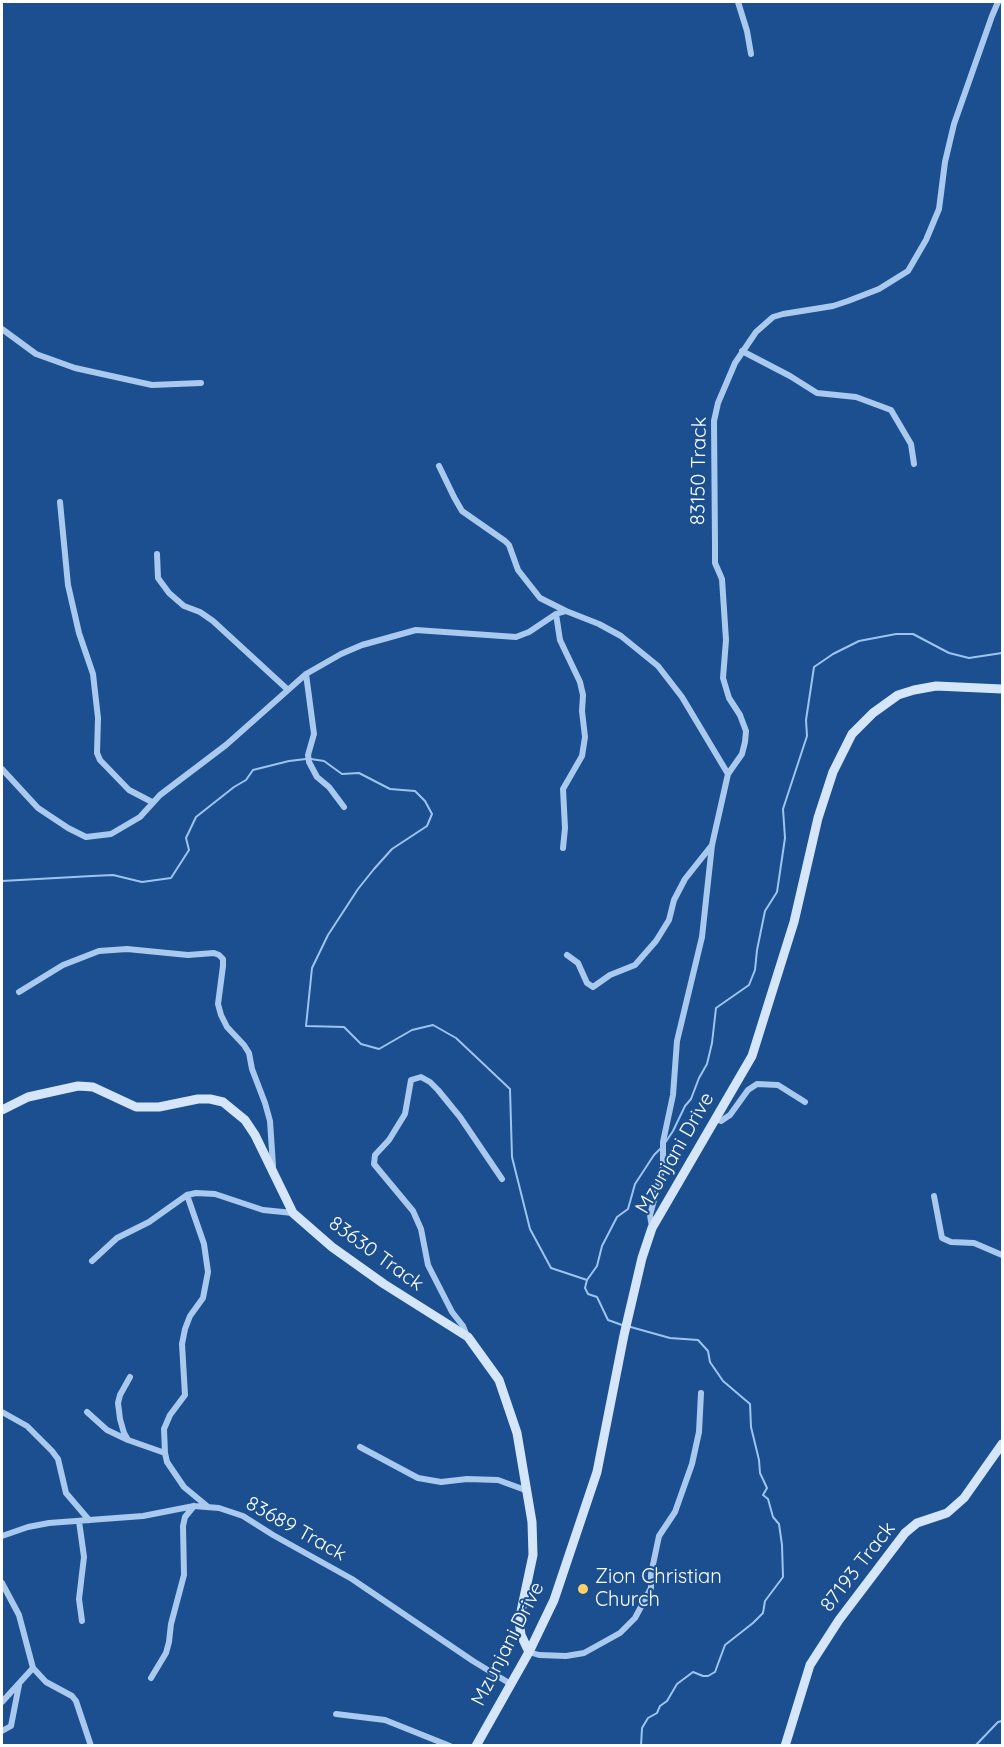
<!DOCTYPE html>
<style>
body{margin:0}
#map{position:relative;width:1004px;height:1747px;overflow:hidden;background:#1b4f8f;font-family:Quicksand,sans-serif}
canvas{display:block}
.frame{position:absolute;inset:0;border:3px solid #fff;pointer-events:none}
</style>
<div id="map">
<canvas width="1004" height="1747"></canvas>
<div class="frame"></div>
</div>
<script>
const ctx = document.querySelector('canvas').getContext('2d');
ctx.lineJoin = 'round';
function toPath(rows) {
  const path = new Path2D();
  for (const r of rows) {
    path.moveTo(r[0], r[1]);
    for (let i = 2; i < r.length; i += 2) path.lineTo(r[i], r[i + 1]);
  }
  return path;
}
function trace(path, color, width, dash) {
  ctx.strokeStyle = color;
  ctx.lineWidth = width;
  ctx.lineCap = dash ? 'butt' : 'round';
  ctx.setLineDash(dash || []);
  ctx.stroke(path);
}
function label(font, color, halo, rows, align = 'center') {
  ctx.font = font + ' Quicksand,sans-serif';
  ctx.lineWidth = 4.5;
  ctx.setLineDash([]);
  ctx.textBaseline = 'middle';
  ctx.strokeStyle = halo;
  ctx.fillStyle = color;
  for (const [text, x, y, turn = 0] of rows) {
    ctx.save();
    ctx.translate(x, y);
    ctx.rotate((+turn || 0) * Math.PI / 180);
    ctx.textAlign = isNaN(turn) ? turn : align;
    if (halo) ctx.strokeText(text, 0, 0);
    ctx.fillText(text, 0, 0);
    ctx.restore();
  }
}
trace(toPath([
 [311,759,324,761,342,774,359,773,390,789,415,791,425,801,432,814,427,826,392,849,374,869,358,889,328,935,312,968,306,1026,344,1027,361,1044,379,1049,412,1030,433,1025,456,1038,510,1089,512,1157,530,1229,551,1268,587,1280],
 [2,881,92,876,113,875,142,882,171,878,189,850,186,838,196,817,234,787,246,780,253,770,289,761,306,759],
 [665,1143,673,1131,685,1106,691,1099,699,1078,707,1064,712,1043,716,1008,749,985,755,970,757,950,765,911,777,892,785,838,783,809,807,736,806,720,814,667,833,654,859,641,896,634,913,634,949,653,969,658,1002,653],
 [622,1325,608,1320,597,1297,588,1294,585,1288,587,1280,597,1266,602,1246,617,1217,628,1209,635,1184,654,1155,662,1147],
 [627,1326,670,1338,698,1340,708,1351,710,1362,723,1381,750,1404,751,1427,759,1460,760,1473,767,1488,763,1495,768,1499,773,1517,779,1524,782,1545,783,1577,765,1601,763,1613,753,1623,725,1645,715,1672,708,1676,703,1676,693,1672,677,1684,667,1701,660,1706,657,1713,648,1718,642,1728,641,1746],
 [975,1746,998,1722,1002,1721]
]), '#9cc4f0', 2);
trace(toPath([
 [738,2,747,31,751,54],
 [2,329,36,354,75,368,152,385,201,383],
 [742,351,790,376,817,393,856,397,891,410,911,444,914,464],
 [60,502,68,585,79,633,93,674,98,718,97,753,100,760,129,790,152,802],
 [157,554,158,578,169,593,184,606,200,612,213,621,287,689],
 [566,611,599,624,621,636,658,666,682,697,728,774],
 [556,614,560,640,580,682,583,695,582,711,585,737,582,756,563,789,565,828,563,848],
 [306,674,314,734,308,755,309,762,317,777,329,787,344,807],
 [2,769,38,808,68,828,86,837,111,834,140,817,160,795,226,745,306,674,341,654,362,645,416,630,516,637,529,632,556,614,566,611,540,598,518,570,509,545,505,541,462,511,454,497,439,466],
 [567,955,578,963,587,983,593,987,610,975,635,965,656,941,669,920,674,900,685,879,712,845],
 [19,992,63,965,99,951,127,949,188,955,214,953,219,955,223,959,223,966,218,1004,221,1015,227,1027,244,1045,249,1053,252,1069,265,1103,270,1121,273,1166],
 [715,1119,721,1121,730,1115,748,1090,757,1084,778,1085,805,1102],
 [934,1196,942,1238,951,1242,974,1243,1002,1255],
 [652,1227,650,1215,663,1167,663,1142,673,1095,677,1041,702,937,712,845,728,774,742,754,745,742,746,731,740,715,729,698,723,678,726,640,722,579,715,563,715,545,714,421,718,403,735,363,756,332,773,317,783,314,833,306,848,301,879,289,908,271,926,240,939,209,945,162,954,124,992,16,998,2],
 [92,1261,117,1238,149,1222,187,1195],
 [467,1336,463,1326,452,1312,428,1265,421,1229,413,1211,374,1164,375,1155,389,1140,405,1114,411,1080,421,1077,430,1082,438,1090,460,1117,502,1179],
 [130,1377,120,1395,118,1403,120,1419,124,1433,128,1440,165,1453],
 [2,1412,27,1426,52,1451,58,1459,66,1493,89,1520],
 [87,1412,107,1430,128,1440],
 [360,1447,418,1478,441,1482,467,1479,498,1480,528,1491],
 [207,1506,184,1487,167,1462,165,1453,164,1429,170,1415,185,1395,182,1344,185,1329,190,1316,203,1298,208,1272,204,1244,187,1195,196,1193,215,1194,263,1210,293,1213],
 [79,1521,84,1557,79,1599,82,1621],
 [2,1536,28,1527,49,1523,143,1516,194,1506,219,1508,243,1516,273,1535,352,1579,473,1661,509,1683],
 [2,1583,19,1615,33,1668,46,1682,72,1696,76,1701,91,1746],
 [529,1652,539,1655,566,1656,584,1653,620,1633,635,1618,651,1588,651,1574,659,1536,675,1512,692,1464,699,1432,701,1393],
 [151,1678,166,1653,169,1642,171,1624,184,1575,183,1526,185,1517,194,1506],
 [2,1702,33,1668],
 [336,1714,385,1720,450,1746],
 [2,1731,11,1726,19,1685]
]), '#a9c9ee', 6);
trace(toPath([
 [2,1110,28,1097,78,1086,93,1087,136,1107,159,1107,198,1099,210,1099,223,1102,245,1120,255,1135,293,1213,332,1247,384,1284,468,1337,499,1380,517,1433,532,1522,533,1555,519,1621,521,1635,529,1652],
 [476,1746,529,1652,554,1600,597,1472,624,1335,642,1258,652,1228,752,1056,794,922,818,818,833,772,852,734,873,713,898,695,914,690,936,686,1002,689],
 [785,1746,810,1665,839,1620,905,1533,917,1523,947,1513,964,1498,1002,1444]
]), '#d6e6fa', 9);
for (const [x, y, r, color] of [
 [583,1589,6,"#ffd166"]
]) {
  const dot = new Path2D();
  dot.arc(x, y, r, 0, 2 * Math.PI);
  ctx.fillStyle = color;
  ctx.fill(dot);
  trace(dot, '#1b4f8f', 2);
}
label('20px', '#fff', '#1b4f8f', [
 ["83150 Track",699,471,-89],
 ["Mzunjani Drive",675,1153,-60],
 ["83630 Track",376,1254,36],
 ["83689 Track",296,1529,29],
 ["87193 Track",858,1567,-52],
 ["Mzunjani Drive",508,1644,-63]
]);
label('20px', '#fff', '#1b4f8f', [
 ["Zion Christian",595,1577],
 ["Church",595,1600]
], 'left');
</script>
